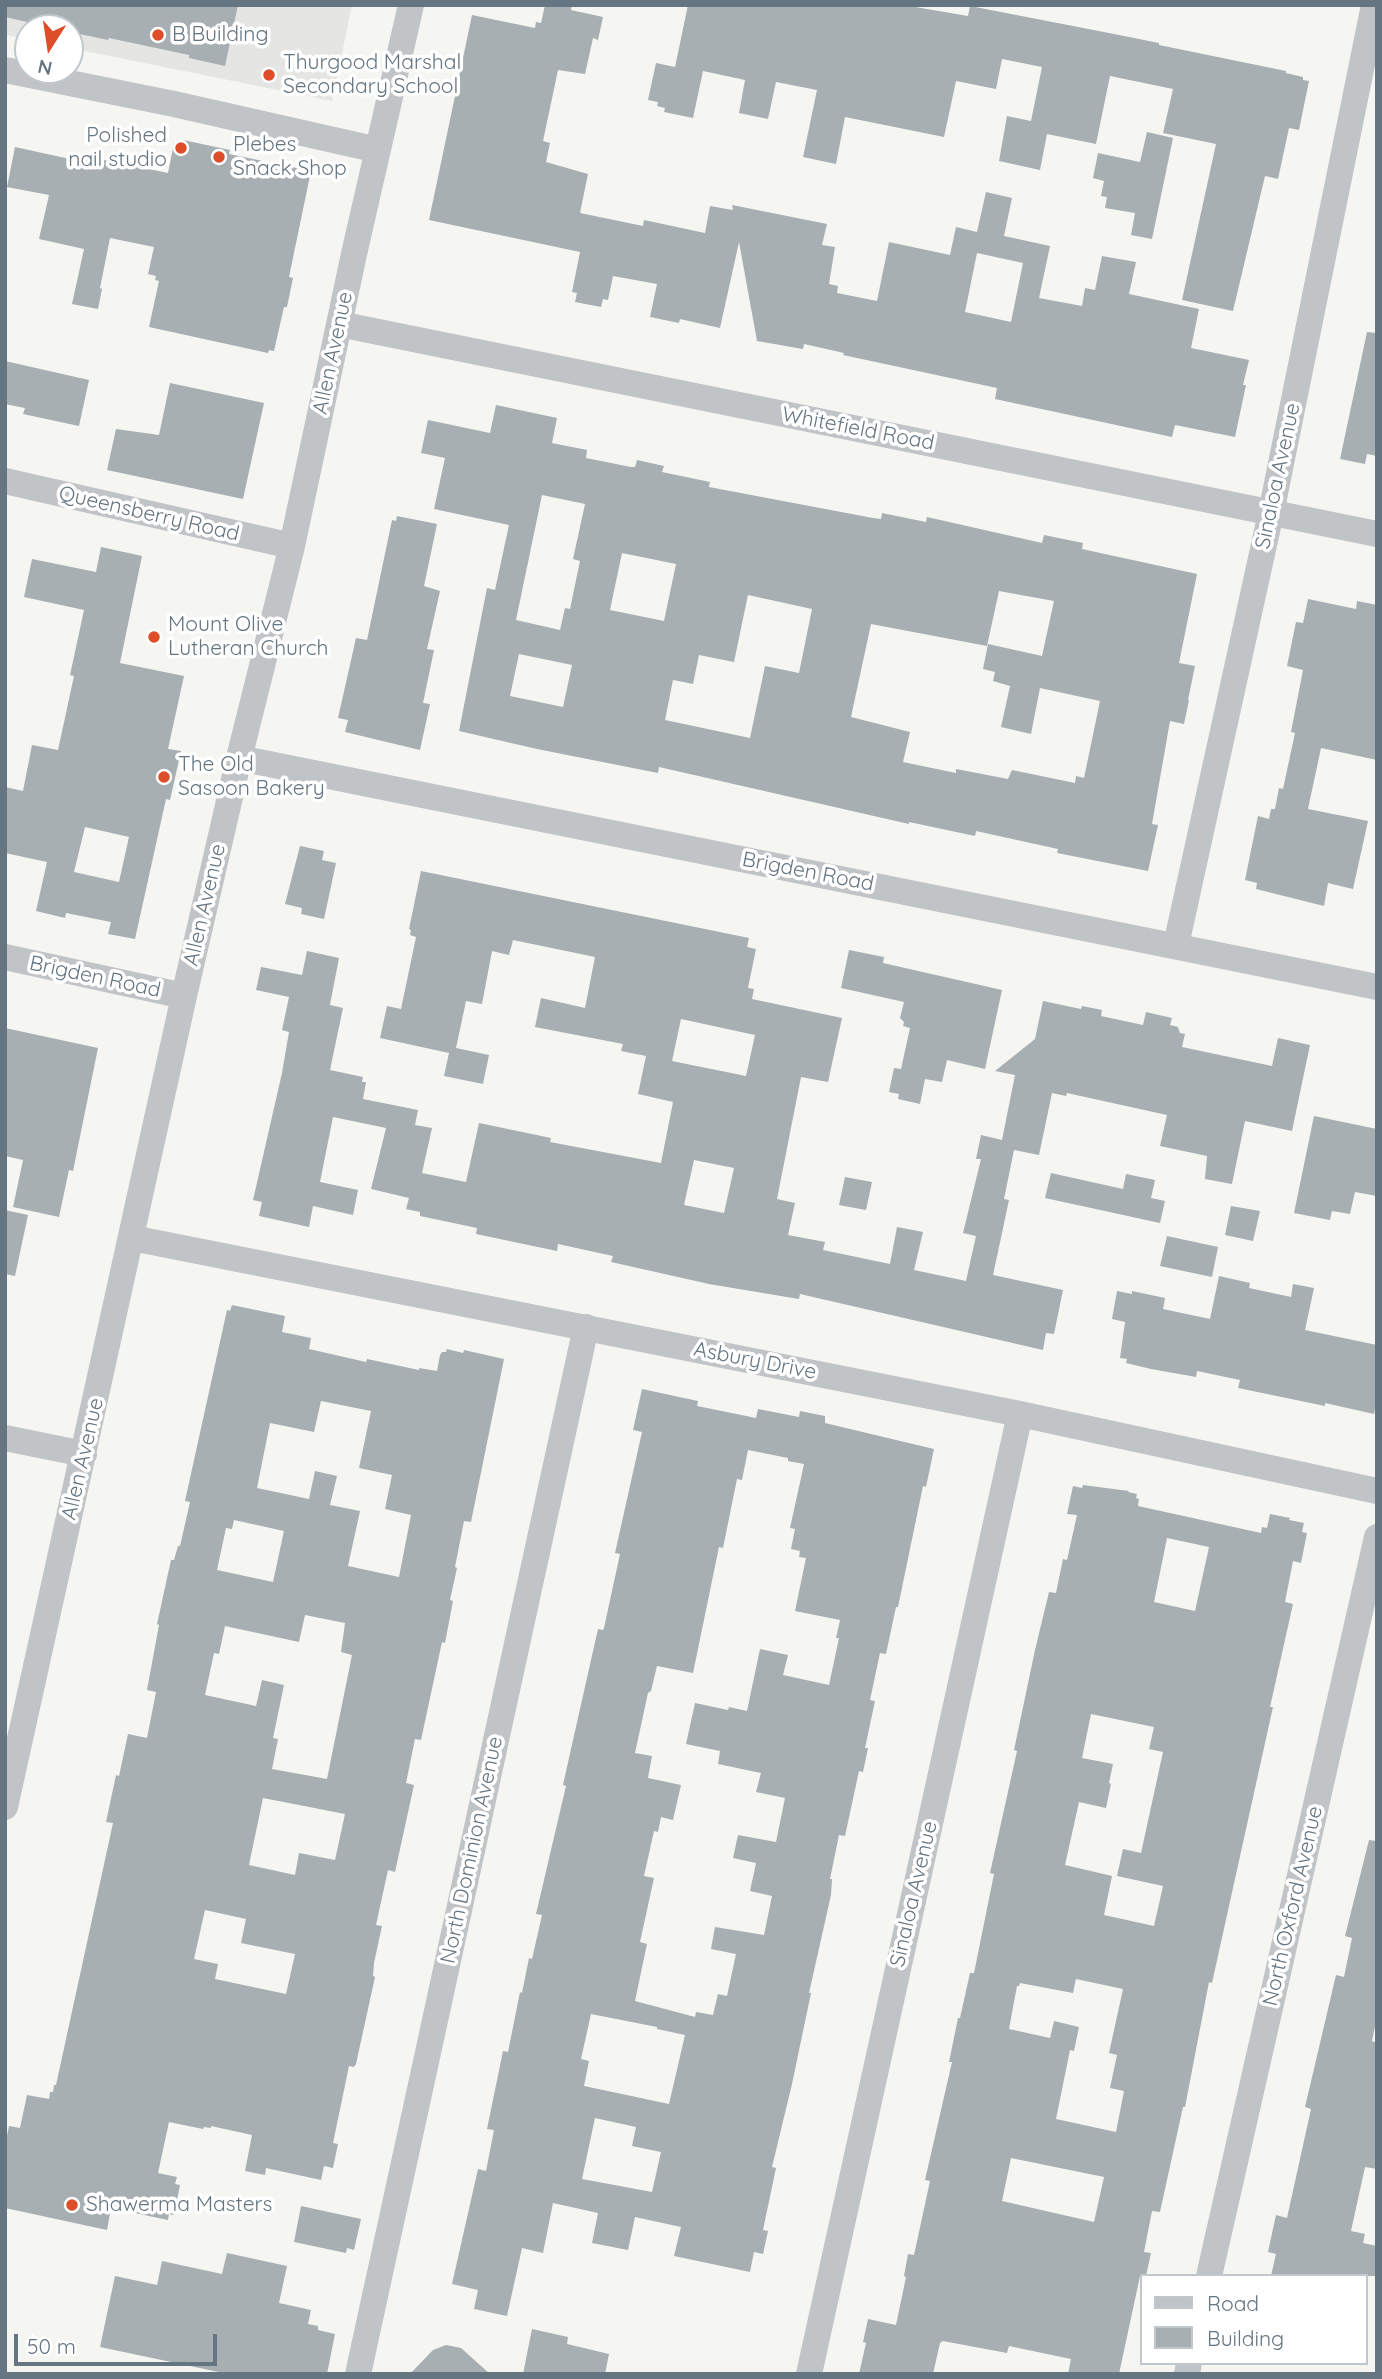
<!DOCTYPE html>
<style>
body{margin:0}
#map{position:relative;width:1382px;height:2379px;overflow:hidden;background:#f5f5f1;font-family:Quicksand,sans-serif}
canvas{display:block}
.frame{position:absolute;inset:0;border:7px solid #657581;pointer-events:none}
.legend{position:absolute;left:1140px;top:2274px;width:228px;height:91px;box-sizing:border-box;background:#fff;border:2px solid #c1c8cd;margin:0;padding:9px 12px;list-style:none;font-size:21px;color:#657581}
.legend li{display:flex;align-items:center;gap:14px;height:35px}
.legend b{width:35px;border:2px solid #c1c8cd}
.north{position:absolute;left:14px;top:14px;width:70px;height:70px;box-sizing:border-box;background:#fff;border:2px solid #c1c8cd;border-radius:50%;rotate:192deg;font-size:19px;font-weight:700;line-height:28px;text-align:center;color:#657581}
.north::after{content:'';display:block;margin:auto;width:24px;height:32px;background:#dd4d29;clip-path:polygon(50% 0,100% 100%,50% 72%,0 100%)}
.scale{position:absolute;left:14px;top:2334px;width:203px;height:32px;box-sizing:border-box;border:4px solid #657581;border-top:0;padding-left:9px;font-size:21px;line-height:24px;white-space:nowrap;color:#657581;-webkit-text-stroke:5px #fff;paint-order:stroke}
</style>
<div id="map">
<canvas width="1382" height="2379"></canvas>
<div class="frame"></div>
<ul class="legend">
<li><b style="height:9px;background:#c0c4c7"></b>Road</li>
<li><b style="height:19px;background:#a7afb3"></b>Building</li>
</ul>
<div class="north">N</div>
<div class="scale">50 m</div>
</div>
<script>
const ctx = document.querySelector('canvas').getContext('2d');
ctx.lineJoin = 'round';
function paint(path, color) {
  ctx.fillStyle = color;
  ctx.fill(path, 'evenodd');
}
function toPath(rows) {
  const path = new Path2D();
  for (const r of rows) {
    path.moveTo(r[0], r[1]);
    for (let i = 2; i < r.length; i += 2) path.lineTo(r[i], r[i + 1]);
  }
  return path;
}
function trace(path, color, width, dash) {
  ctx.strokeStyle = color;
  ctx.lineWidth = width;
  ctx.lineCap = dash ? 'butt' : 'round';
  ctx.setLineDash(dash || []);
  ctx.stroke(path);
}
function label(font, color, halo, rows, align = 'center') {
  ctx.font = font + ' Quicksand,sans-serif';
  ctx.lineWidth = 7;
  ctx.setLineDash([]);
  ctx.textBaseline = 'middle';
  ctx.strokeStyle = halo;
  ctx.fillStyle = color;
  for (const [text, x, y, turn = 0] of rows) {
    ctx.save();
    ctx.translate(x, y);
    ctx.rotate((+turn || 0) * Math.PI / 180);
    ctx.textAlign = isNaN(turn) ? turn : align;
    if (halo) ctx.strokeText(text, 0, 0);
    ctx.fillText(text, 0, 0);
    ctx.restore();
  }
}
paint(toPath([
 [5,5,352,5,332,101,70,48,70,28,28,28,28,39,5,35]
]), '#e5e6e4');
paint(toPath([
 [5,5,238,5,225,66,189,58,189,55,109,38,108,40,70,32,70,28,54,28,5,17],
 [545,5,572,5,571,10,603,17,598,40,593,38,585,74,558,70,543,141,550,143,546,162,588,174,580,213,643,226,644,220,705,233,710,206,733,210,732,205,827,224,822,245,835,247,829,284,838,286,837,293,877,301,889,242,950,255,956,227,977,232,986,192,1012,198,1004,236,1050,246,1039,298,1082,306,1085,288,1095,290,1102,256,1136,262,1129,294,1199,309,1191,348,1249,360,1243,385,1246,385,1235,437,1175,425,1172,437,995,399,997,388,843,355,844,353,804,344,803,349,757,341,739,242,720,328,680,319,679,323,650,317,657,284,613,276,608,300,603,299,601,307,575,302,577,293,572,292,580,252,429,220,472,15,535,28,536,22,541,23],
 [977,253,1023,263,1011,322,965,312],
 [688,5,904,5,968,16,970,6,1109,33,1159,43,1159,45,1286,71,1286,73,1303,77,1303,80,1309,81,1299,130,1289,128,1278,179,1265,176,1233,311,1182,300,1216,144,1163,133,1173,89,1110,76,1096,144,1047,134,1040,170,999,161,1007,116,1031,121,1042,67,1002,59,996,89,956,81,944,137,845,117,836,164,803,157,817,90,776,82,768,119,739,113,745,80,703,71,693,118,664,112,665,108,657,106,658,102,648,100,656,63,675,67],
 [1147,132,1173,138,1152,239,1131,235,1135,213,1105,208,1107,197,1101,196,1104,181,1093,178,1098,153,1140,162],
 [183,140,230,150,229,154,311,171,289,277,293,278,287,307,284,307,274,351,269,350,268,353,149,327,159,281,155,280,156,276,148,274,154,247,110,238,100,288,102,289,98,309,72,304,84,249,39,239,49,195,7,187,15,147,79,161,80,155,168,173,174,143,182,144],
 [1367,332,1377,333,1377,456,1367,454,1365,464,1340,459],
 [5,361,89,380,79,426,23,414,25,408,5,404],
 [170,383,264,403,243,499,107,470,116,429,159,435],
 [496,405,557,418,552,443,587,450,586,458,631,467,635,467,637,460,664,466,662,472,710,482,709,487,873,518,881,519,882,513,926,522,927,517,1042,543,1044,535,1083,543,1082,549,1197,574,1179,663,1195,666,1188,700,1189,700,1184,724,1170,721,1152,824,1158,825,1148,871,1057,853,1058,849,976,831,975,836,909,822,909,824,659,767,658,773,537,749,459,731,487,588,495,590,509,525,434,509,445,458,421,453,428,420,490,433],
 [542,495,585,504,573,559,580,561,570,609,565,608,560,630,516,620],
 [622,553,676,564,664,621,610,610],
 [999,591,1054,601,1042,656,988,644,983,669,995,672,993,681,1010,686,1001,727,1031,734,1040,688,1100,701,1084,778,1076,776,1075,783,1012,770,1008,779,956,769,956,773,903,762,910,732,851,717,871,624,987,646],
 [748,595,812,609,799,673,765,666,750,738,665,720,673,680,693,684,699,655,734,662],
 [519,654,572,665,563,707,510,696],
 [397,516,437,524,424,586,440,591,427,649,434,650,423,703,430,704,420,750,345,732,348,720,338,718,356,638,367,640,392,520,396,521],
 [101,547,142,556,120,663,184,676,168,749,181,751,170,800,166,799,135,939,108,934,111,922,66,913,65,918,36,911,47,862,5,853,5,787,23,791,32,745,58,750,74,676,70,675,84,610,24,597,32,559,96,572],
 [85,827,129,837,119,882,74,872],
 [1308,599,1356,609,1357,601,1377,605,1377,760,1321,748,1308,809,1368,821,1353,889,1328,883,1324,906,1256,889,1257,883,1245,880,1258,816,1269,819,1271,809,1275,809,1279,788,1283,789,1295,733,1291,732,1303,670,1287,666,1296,622,1303,623],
 [300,846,324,851,322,860,336,863,324,919,301,914,302,908,285,904],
 [421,871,749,938,747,947,756,949,748,988,754,989,752,999,842,1018,828,1082,801,1077,777,1199,795,1203,788,1235,825,1242,823,1250,890,1264,897,1227,923,1232,914,1270,966,1281,976,1236,963,1233,981,1159,976,1159,981,1135,1002,1140,1015,1075,995,1071,1035,1039,1043,1001,1081,1009,1082,1006,1102,1010,1101,1016,1143,1025,1146,1012,1172,1018,1170,1025,1178,1027,1180,1033,1185,1034,1182,1047,1272,1066,1278,1038,1310,1045,1292,1131,1245,1121,1232,1184,1205,1179,1207,1156,1160,1146,1167,1115,1067,1093,1066,1096,1052,1093,1039,1155,1014,1150,1004,1199,1009,1200,993,1275,1063,1290,1054,1334,1046,1333,1043,1350,800,1294,799,1299,709,1284,611,1262,613,1256,558,1244,557,1251,476,1234,477,1228,420,1216,420,1212,406,1209,409,1198,371,1189,386,1128,333,1117,320,1182,358,1190,353,1215,313,1206,309,1227,259,1216,262,1202,253,1200,282,1073,289,1032,282,1030,289,997,256,990,261,967,302,975,307,951,339,958,330,1005,343,1008,330,1070,363,1077,362,1082,366,1082,363,1099,418,1110,415,1125,432,1128,422,1173,466,1182,479,1123,551,1138,550,1142,661,1163,673,1102,638,1094,646,1056,621,1051,623,1044,535,1027,541,998,585,1008,595,957,513,940,509,955,492,951,482,1004,466,1001,456,1048,489,1055,483,1084,444,1076,449,1053,380,1038,387,1006,401,1009,416,937,410,935,411,930,409,929],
 [681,1019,755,1035,746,1076,672,1061],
 [694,1160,734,1168,724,1213,684,1205],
 [849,950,884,957,883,963,1002,990,985,1069,947,1060,942,1082,925,1079,920,1104,898,1099,899,1094,889,1092,894,1068,901,1069,910,1028,903,1026,904,1022,900,1018,904,1002,841,988],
 [5,1028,98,1048,73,1171,69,1170,59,1217,13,1207,23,1160,5,1156],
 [1314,1116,1377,1129,1377,1196,1355,1192,1350,1214,1332,1211,1330,1220,1294,1213],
 [1051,1173,1123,1189,1126,1174,1155,1180,1151,1198,1165,1201,1160,1223,1045,1198],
 [845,1177,872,1182,866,1210,839,1205],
 [1231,1206,1260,1211,1253,1241,1225,1235],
 [5,1210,28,1215,15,1276,5,1274],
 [1167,1236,1218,1247,1212,1277,1160,1266],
 [1219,1276,1250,1283,1249,1288,1291,1297,1293,1284,1314,1288,1305,1330,1377,1345,1377,1401,1374,1414,1325,1403,1325,1406,1238,1388,1240,1380,1197,1371,1196,1377,1151,1369,1126,1363,1127,1359,1120,1358,1125,1322,1112,1319,1117,1291,1132,1294,1132,1291,1165,1298,1163,1309,1210,1319],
 [232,1305,285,1316,282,1332,311,1338,309,1349,366,1362,367,1359,419,1370,419,1368,437,1371,440,1355,442,1352,446,1352,447,1349,463,1353,464,1350,504,1359,471,1522,464,1521,455,1567,457,1568,450,1600,453,1601,445,1643,442,1642,421,1740,415,1739,406,1783,414,1785,395,1872,388,1870,376,1925,382,1926,374,1963,373,1976,375,1977,356,2064,354,2067,349,2066,333,2143,338,2144,333,2168,324,2166,321,2180,266,2168,265,2175,245,2171,252,2135,211,2126,211,2128,204,2127,203,2129,169,2122,158,2173,177,2177,175,2184,180,2185,174,2215,169,2214,168,2220,111,2208,107,2230,5,2208,5,2145,9,2126,20,2128,27,2095,49,2099,50,2092,53,2092,54,2085,56,2085,113,1823,106,1822,116,1775,119,1776,128,1734,147,1738,156,1692,147,1690,159,1625,157,1624,171,1560,174,1560,178,1546,180,1546,190,1502,185,1501,227,1310,230,1311],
 [321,1401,371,1411,359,1468,392,1475,385,1509,411,1515,399,1577,348,1566,360,1511,330,1505,337,1476,315,1471,309,1499,257,1488,270,1423,314,1432],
 [234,1520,284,1531,273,1582,217,1570,226,1528,232,1529],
 [305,1615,345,1623,341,1652,352,1655,327,1779,272,1769,278,1739,273,1738,284,1685,262,1680,256,1706,205,1695,214,1653,219,1654,225,1626,299,1642],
 [263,1798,345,1814,335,1860,299,1853,295,1875,249,1865],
 [205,1910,246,1919,241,1943,295,1954,286,1994,215,1979,218,1964,194,1959],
 [642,1389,698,1401,697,1406,756,1418,758,1409,799,1417,800,1411,825,1416,825,1423,934,1449,926,1487,923,1486,898,1607,896,1607,886,1654,880,1653,870,1700,875,1701,865,1748,868,1748,863,1772,859,1771,845,1836,839,1835,830,1879,832,1879,831,1895,809,1993,811,1993,792,2084,772,2167,776,2168,763,2230,768,2231,763,2254,754,2252,750,2272,674,2256,681,2227,635,2217,628,2250,592,2243,598,2213,553,2203,543,2253,522,2248,507,2316,474,2309,478,2290,452,2284,478,2169,486,2171,494,2130,487,2129,503,2051,508,2052,520,1992,522,1993,529,1958,532,1959,542,1915,536,1914,566,1786,563,1785,573,1740,598,1629,603,1630,604,1628,620,1554,615,1553,642,1432,633,1430],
 [748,1450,788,1458,788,1461,804,1464,790,1528,795,1529,791,1549,800,1551,799,1557,806,1558,795,1611,840,1620,836,1638,839,1638,829,1685,783,1675,788,1655,760,1649,747,1711,729,1707,728,1710,695,1703,686,1744,720,1751,718,1764,761,1773,756,1792,785,1798,776,1842,738,1835,733,1858,756,1863,750,1891,772,1896,764,1935,715,1927,711,1949,736,1954,727,1996,718,1994,713,2015,696,2012,695,2017,635,2001,647,1944,640,1942,654,1878,644,1876,654,1831,658,1832,661,1817,673,1820,681,1785,648,1778,652,1756,635,1753,648,1693,651,1691,657,1666,693,1673,719,1547,723,1548,737,1479,742,1480],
 [591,2014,657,2027,657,2029,685,2035,669,2104,584,2086,589,2061,581,2059],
 [595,2118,636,2127,632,2146,661,2152,652,2192,582,2179],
 [1083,1485,1129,1491,1128,1492,1137,1494,1136,1498,1139,1499,1138,1506,1261,1533,1262,1527,1267,1528,1270,1514,1290,1518,1289,1520,1304,1523,1302,1532,1307,1533,1301,1563,1293,1561,1285,1602,1293,1604,1270,1707,1273,1707,1212,1983,1209,1982,1185,2107,1183,2107,1160,2212,1152,2211,1144,2252,1151,2253,1146,2276,1140,2276,1119,2374,1068,2374,1071,2359,1009,2346,1007,2353,943,2341,940,2343,933,2374,859,2374,866,2343,863,2342,868,2319,896,2325,906,2277,904,2276,908,2254,914,2255,930,2181,925,2180,952,2062,949,2062,958,2018,960,2018,970,1973,974,1973,994,1874,990,1873,1017,1751,1014,1750,1035,1650,1049,1592,1056,1593,1063,1559,1067,1560,1077,1515,1067,1514,1073,1486,1082,1488],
 [1167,1538,1209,1547,1195,1611,1154,1602],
 [1091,1714,1154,1727,1149,1749,1163,1752,1141,1853,1123,1849,1117,1876,1163,1886,1154,1926,1104,1915,1112,1876,1065,1865,1079,1802,1106,1808,1111,1784,1109,1783,1113,1764,1082,1758],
 [1076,1979,1123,1989,1109,2053,1117,2055,1110,2088,1124,2091,1116,2132,1056,2119,1070,2050,1074,2051,1079,2027,1054,2021,1050,2038,1009,2029,1017,1986,1019,1986,1020,1983,1073,1993],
 [1011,2158,1104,2177,1094,2222,1002,2201],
 [1369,1840,1377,1841,1377,2017,1372,2041,1377,2043,1377,2169,1365,2167,1351,2231,1365,2234,1363,2243,1377,2246,1377,2276,1271,2276,1276,2254,1268,2252,1276,2215,1287,2218,1311,2109,1305,2107,1336,1975,1344,1977,1352,1938,1345,1936],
 [301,2206,361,2219,354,2250,347,2248,346,2253,294,2242],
 [227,2253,287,2266,279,2303,311,2310,308,2324,318,2326,318,2330,335,2334,327,2374,228,2374,100,2347,115,2276,157,2285,162,2261,222,2274],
 [532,2329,568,2337,567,2344,609,2354,605,2374,523,2374],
 [446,2345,461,2348,490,2374,410,2374,433,2350]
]), '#a7afb3');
trace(toPath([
 [5,70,174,104,378,150],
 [339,324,1377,534],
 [5,481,292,546],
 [239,758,1377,987],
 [1176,945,1271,513,1374,5],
 [5,957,184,996],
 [132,1238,1020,1414,1377,1491],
 [5,1438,84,1454],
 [5,1807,184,996,239,758,292,546,354,254,411,5],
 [1209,2276,1377,1537],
 [358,2374,586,1327],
 [809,2374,1020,1414],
 [1187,2374,1189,2363]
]), '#c0c4c7', 26);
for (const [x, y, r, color] of [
 [158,35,7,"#dd4d29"],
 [269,75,7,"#dd4d29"],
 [181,148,7,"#dd4d29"],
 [219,157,7,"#dd4d29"],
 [154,637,7,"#dd4d29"],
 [164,777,7,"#dd4d29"],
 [72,2205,7,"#dd4d29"]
]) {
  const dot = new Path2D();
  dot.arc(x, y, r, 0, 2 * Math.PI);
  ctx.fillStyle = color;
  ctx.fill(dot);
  trace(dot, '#fff', 2.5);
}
label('21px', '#657581', '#fff', [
 ["B Building",172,35],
 ["Thurgood Marshal",283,63],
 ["Secondary School",283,87],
 ["Polished",167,136,"right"],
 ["nail studio",167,160,"right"],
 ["Plebes",233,145],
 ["Snack Shop",233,169],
 ["Mount Olive",168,625],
 ["Lutheran Church",168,649],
 ["The Old",178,765],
 ["Sasoon Bakery",178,789],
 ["Shawerma Masters",86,2205]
], 'left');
label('21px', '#657581', '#fff', [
 ["Allen Avenue",333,353,-78],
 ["Whitefield Road",858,429,11],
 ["Sinaloa Avenue",1278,476,-78],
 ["Queensberry Road",149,514,13],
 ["Brigden Road",808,872,11],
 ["Allen Avenue",205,905,-77],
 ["Brigden Road",95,977,12],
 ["Asbury Drive",755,1361,11],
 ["Allen Avenue",83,1459,-77],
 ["North Dominion Avenue",472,1850,-78],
 ["Sinaloa Avenue",914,1894,-77],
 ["North Oxford Avenue",1293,1906,-77]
]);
</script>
